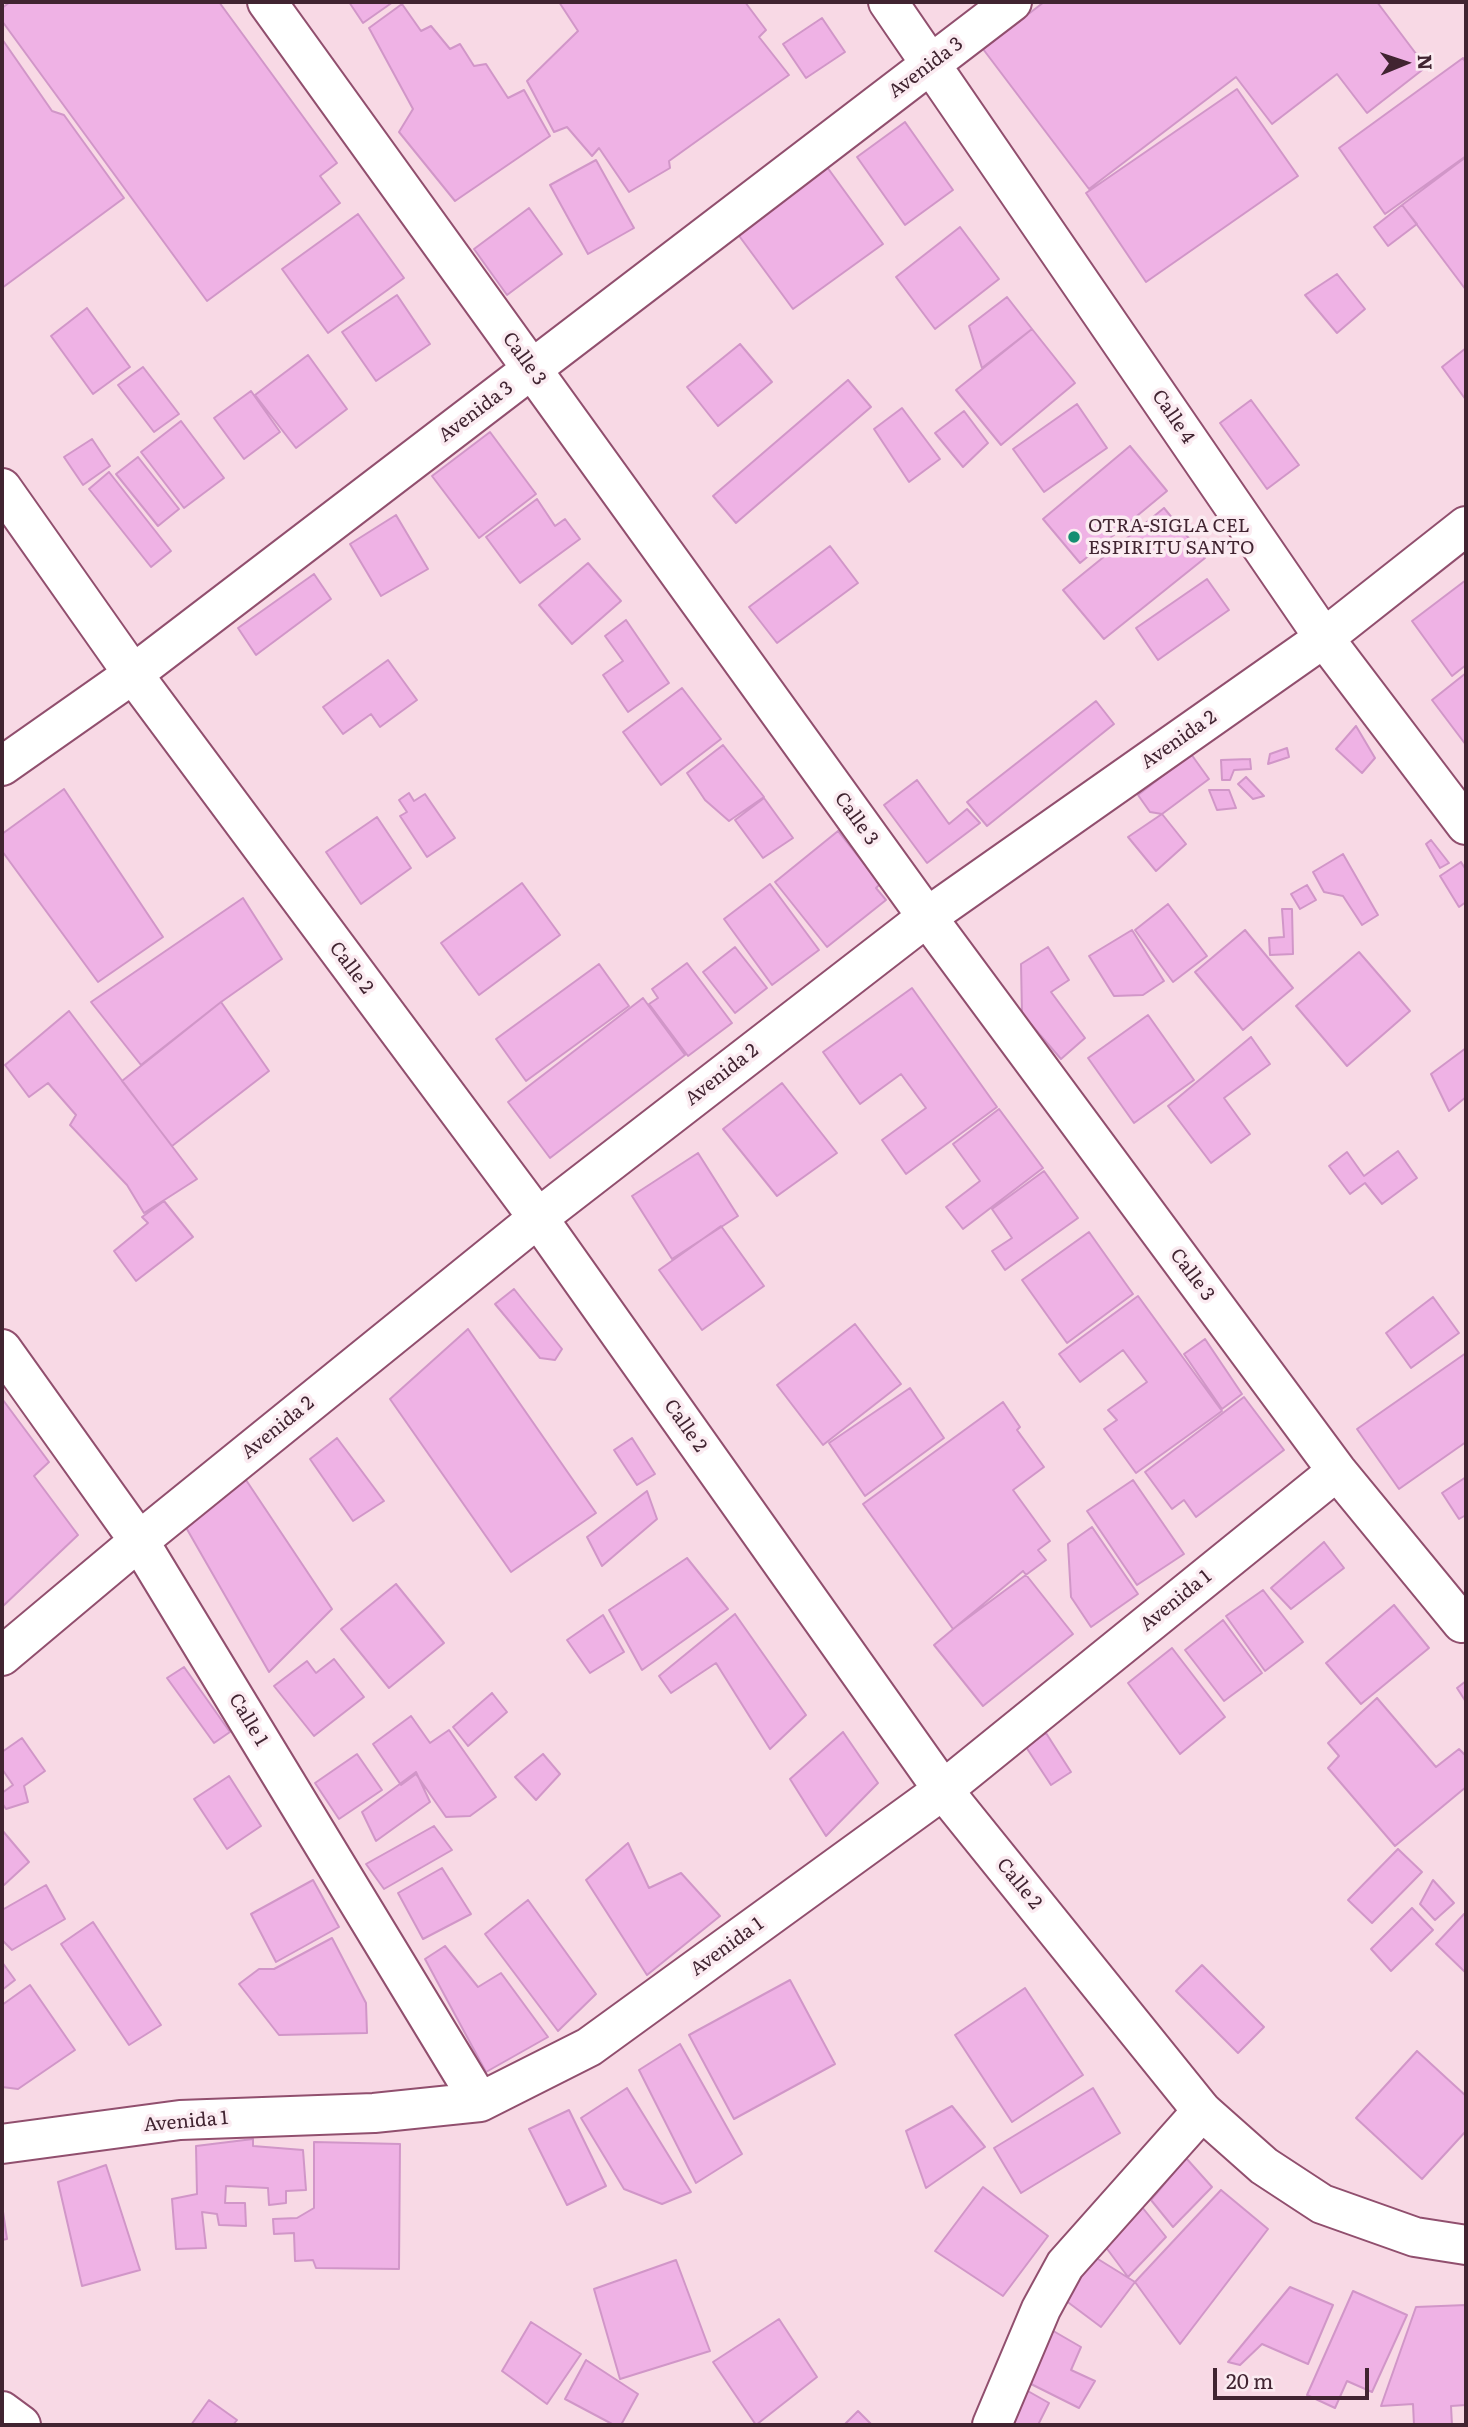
<!DOCTYPE html>
<style>
body{margin:0}
#map{position:relative;width:1468px;height:2427px;overflow:hidden;background:#f8d9e5;font-family:Literata,serif}
canvas{display:block}
.frame{position:absolute;inset:0;border:4px solid #412431;pointer-events:none}
.north{position:absolute;left:1370px;top:28px;width:70px;height:70px;-webkit-text-stroke:5px #fbebf1;paint-order:stroke;rotate:88deg;font-size:19px;font-weight:700;line-height:28px;text-align:center;color:#412431}
.north::after{content:'';display:block;margin:auto;width:24px;height:32px;background:#412431;clip-path:polygon(50% 0,100% 100%,50% 72%,0 100%)}
.scale{position:absolute;left:1213px;top:2368px;width:156px;height:32px;box-sizing:border-box;border:4px solid #412431;border-top:0;padding-left:9px;font-size:21px;line-height:24px;white-space:nowrap;color:#412431;-webkit-text-stroke:5px #fbebf1;paint-order:stroke}
</style>
<div id="map">
<canvas width="1468" height="2427"></canvas>
<div class="frame"></div>
<div class="north">N</div>
<div class="scale">20 m</div>
</div>
<script>
const ctx = document.querySelector('canvas').getContext('2d');
ctx.lineJoin = 'round';
function paint(path, color) {
  ctx.fillStyle = color;
  ctx.fill(path, 'evenodd');
}
function toPath(rows) {
  const path = new Path2D();
  for (const r of rows) {
    path.moveTo(r[0], r[1]);
    for (let i = 2; i < r.length; i += 2) path.lineTo(r[i], r[i + 1]);
  }
  return path;
}
function trace(path, color, width, dash) {
  ctx.strokeStyle = color;
  ctx.lineWidth = width;
  ctx.lineCap = dash ? 'butt' : 'round';
  ctx.setLineDash(dash || []);
  ctx.stroke(path);
}
function label(font, color, halo, rows, align = 'center') {
  ctx.font = font + ' Literata,serif';
  ctx.lineWidth = 7;
  ctx.setLineDash([]);
  ctx.textBaseline = 'middle';
  ctx.strokeStyle = halo;
  ctx.fillStyle = color;
  for (const [text, x, y, turn = 0] of rows) {
    ctx.save();
    ctx.translate(x, y);
    ctx.rotate((+turn || 0) * Math.PI / 180);
    ctx.textAlign = isNaN(turn) ? turn : align;
    if (halo) ctx.strokeText(text, 0, 0);
    ctx.fillText(text, 0, 0);
    ctx.restore();
  }
}
const building = toPath([
 [10,2,219,2,337,163,320,176,340,203,207,301,2,21,2,8,10,2],
 [349,2,393,2,363,23,349,2],
 [559,2,745,2,766,30,759,37,789,75,669,161,670,168,629,192,599,148,592,156,567,127,554,132,527,81,578,31,559,2],
 [1044,2,1377,2,1426,67,1367,113,1337,74,1272,124,1236,77,1089,189,983,49,1044,2],
 [402,4,421,31,431,26,450,49,460,44,474,66,486,64,508,98,524,90,550,136,455,201,399,132,413,109,369,28,402,4],
 [822,18,845,52,806,78,783,44,822,18],
 [2,39,52,111,64,115,124,198,2,288,2,39],
 [1463,58,1466,63,1466,156,1385,214,1339,148,1463,58],
 [1237,89,1298,176,1146,282,1086,193,1237,89],
 [905,122,953,190,905,225,857,157,905,122],
 [1466,157,1466,290,1402,205,1466,157],
 [596,160,634,228,588,254,550,185,596,160],
 [827,167,883,244,793,309,737,233,827,167],
 [1402,205,1417,224,1388,246,1374,227,1402,205],
 [529,208,562,254,507,295,474,249,529,208],
 [358,214,404,278,328,333,282,269,358,214],
 [960,227,999,279,935,329,896,277,960,227],
 [1337,274,1365,309,1337,333,1305,295,1337,274],
 [397,295,430,344,376,381,342,332,397,295],
 [1007,297,1032,329,982,368,969,326,1007,297],
 [87,308,130,367,93,394,51,336,87,308],
 [1032,329,1075,383,1001,445,956,390,1032,329],
 [740,344,772,382,718,426,687,387,740,344],
 [1466,348,1466,400,1442,367,1466,348],
 [308,355,347,409,296,448,255,395,308,355],
 [143,367,179,414,154,432,118,385,143,367],
 [848,380,871,407,736,523,713,496,848,380],
 [251,391,280,432,244,459,214,418,251,391],
 [1251,400,1299,465,1267,489,1220,423,1251,400],
 [1077,404,1107,448,1044,492,1013,449,1077,404],
 [902,408,940,459,909,482,874,429,902,408],
 [964,411,988,443,963,467,935,433,964,411],
 [181,421,224,478,184,508,141,452,181,421],
 [490,432,536,494,479,538,432,476,490,432],
 [92,439,110,466,83,485,64,457,92,439],
 [1130,446,1167,491,1080,563,1043,519,1130,446],
 [138,457,179,509,158,526,116,474,138,457],
 [109,472,171,551,151,567,89,489,109,472],
 [537,499,555,526,565,519,580,539,520,583,486,537,537,499],
 [1164,508,1205,558,1104,639,1063,590,1164,508],
 [396,515,428,569,381,596,350,544,396,515],
 [830,546,858,583,777,643,749,607,830,546],
 [588,563,621,601,572,644,539,605,588,563],
 [314,574,331,599,256,655,238,628,314,574],
 [1207,579,1229,610,1158,660,1136,628,1207,579],
 [1466,580,1466,665,1452,676,1412,621,1466,580],
 [626,620,669,683,628,712,603,675,623,661,605,636,626,620],
 [388,660,417,700,380,727,371,714,343,734,323,707,388,660],
 [1466,673,1466,745,1432,700,1466,673],
 [682,688,721,739,661,785,623,732,682,688],
 [1096,701,1114,724,987,826,967,802,1096,701],
 [1356,726,1375,758,1362,773,1336,749,1356,726],
 [723,745,764,797,729,821,705,800,687,773,723,745],
 [1287,748,1289,757,1268,764,1270,754,1287,748],
 [1191,754,1209,779,1162,814,1150,812,1138,795,1191,754],
 [1250,759,1251,769,1234,770,1230,780,1222,780,1221,760,1250,759],
 [1246,777,1264,796,1253,799,1238,784,1246,777],
 [917,780,949,824,967,809,980,823,927,863,884,805,917,780],
 [64,789,163,937,98,982,2,851,2,834,64,789],
 [1209,790,1229,790,1236,808,1217,810,1209,790],
 [409,793,414,801,425,794,455,838,427,857,400,816,407,812,399,800,409,793],
 [764,798,793,838,763,858,735,820,764,798],
 [1162,814,1186,844,1156,871,1128,837,1162,814],
 [377,817,411,868,361,904,326,852,377,817],
 [838,831,880,884,876,888,886,900,827,947,775,882,838,831],
 [1431,840,1449,863,1440,868,1426,844,1431,840],
 [1343,854,1378,915,1362,925,1343,896,1324,892,1313,872,1343,854],
 [1461,862,1466,870,1466,902,1459,907,1440,876,1461,862],
 [522,883,560,935,479,995,441,943,522,883],
 [770,884,819,950,772,985,724,919,770,884],
 [1307,885,1316,900,1300,909,1291,894,1307,885],
 [243,898,282,959,221,1002,141,1065,91,1002,243,898],
 [1168,904,1207,956,1173,982,1135,930,1168,904],
 [1282,909,1292,909,1293,954,1270,955,1269,938,1284,937,1282,909],
 [1132,930,1164,981,1143,995,1114,996,1089,956,1132,930],
 [1245,930,1293,988,1243,1030,1195,972,1245,930],
 [735,947,767,988,735,1013,703,972,735,947],
 [1048,947,1069,980,1051,992,1085,1038,1061,1059,1022,1014,1021,964,1048,947],
 [1359,952,1410,1011,1347,1066,1296,1006,1359,952],
 [687,963,732,1023,688,1056,649,1004,658,998,652,989,687,963],
 [599,964,629,1006,526,1081,496,1039,599,964],
 [912,988,997,1107,906,1174,882,1140,926,1108,901,1074,860,1104,823,1052,912,988],
 [643,998,685,1055,550,1158,508,1102,643,998],
 [221,1002,269,1071,172,1146,122,1081,221,1002],
 [69,1011,197,1179,144,1213,127,1185,70,1125,76,1115,48,1083,29,1097,5,1065,69,1011],
 [1148,1015,1194,1080,1134,1123,1088,1058,1148,1015],
 [1251,1037,1270,1064,1224,1098,1250,1134,1211,1163,1168,1106,1251,1037],
 [1466,1048,1466,1097,1449,1111,1431,1074,1466,1048],
 [782,1083,837,1153,777,1196,723,1129,782,1083],
 [999,1109,1043,1168,963,1229,946,1207,980,1181,953,1144,999,1109],
 [1398,1151,1417,1178,1382,1204,1365,1183,1350,1194,1329,1166,1347,1152,1364,1176,1398,1151],
 [698,1153,738,1216,672,1259,632,1196,698,1153],
 [1044,1171,1078,1218,1005,1270,992,1251,1012,1238,992,1209,1044,1171],
 [164,1201,193,1237,136,1281,114,1251,148,1223,142,1217,164,1201],
 [721,1226,764,1286,702,1330,659,1270,721,1226],
 [1089,1232,1133,1294,1067,1343,1022,1280,1089,1232],
 [514,1289,562,1349,555,1360,540,1358,495,1304,514,1289],
 [1138,1296,1222,1411,1136,1473,1104,1429,1117,1420,1108,1410,1147,1382,1123,1350,1080,1382,1059,1354,1138,1296],
 [1433,1297,1459,1333,1411,1368,1386,1333,1433,1297],
 [855,1324,901,1384,823,1445,777,1385,855,1324],
 [468,1329,596,1513,511,1572,390,1399,468,1329],
 [1205,1339,1242,1394,1222,1409,1184,1354,1205,1339],
 [1466,1353,1466,1442,1399,1489,1357,1429,1466,1353],
 [910,1388,944,1438,865,1496,829,1443,910,1388],
 [1244,1397,1284,1450,1196,1517,1184,1500,1172,1509,1145,1472,1244,1397],
 [3,1400,49,1462,34,1476,78,1535,2,1607,3,1400],
 [1003,1402,1020,1427,1017,1430,1044,1467,1013,1490,1050,1541,1038,1550,1046,1560,953,1629,863,1504,1003,1402],
 [337,1438,384,1501,353,1521,310,1459,337,1438],
 [632,1438,655,1474,637,1485,614,1450,632,1438],
 [244,1477,332,1609,269,1672,184,1524,244,1477],
 [1466,1477,1466,1515,1459,1519,1442,1493,1466,1477],
 [1133,1480,1184,1554,1137,1585,1087,1511,1133,1480],
 [647,1491,657,1519,602,1566,587,1537,647,1491],
 [1092,1527,1138,1594,1091,1627,1071,1597,1068,1544,1092,1527],
 [1324,1542,1344,1568,1291,1609,1271,1588,1324,1542],
 [687,1558,728,1609,642,1670,609,1610,687,1558],
 [1023,1571,1073,1634,983,1706,934,1645,1023,1571],
 [396,1584,444,1643,389,1688,341,1629,396,1584],
 [1263,1590,1303,1642,1265,1671,1226,1616,1263,1590],
 [1394,1605,1429,1648,1361,1704,1326,1663,1394,1605],
 [735,1614,806,1715,770,1749,716,1663,671,1693,659,1676,735,1614],
 [603,1615,624,1652,590,1673,567,1640,603,1615],
 [1223,1620,1262,1673,1224,1701,1185,1650,1223,1620],
 [1172,1648,1225,1717,1180,1754,1128,1683,1172,1648],
 [334,1659,364,1697,314,1736,274,1686,307,1661,316,1673,334,1659],
 [184,1667,230,1732,214,1743,167,1678,184,1667],
 [1466,1681,1466,1702,1457,1688,1466,1681],
 [492,1693,507,1712,468,1746,453,1727,492,1693],
 [1377,1698,1436,1767,1459,1749,1466,1756,1466,1787,1395,1846,1328,1768,1339,1756,1328,1743,1377,1698],
 [411,1716,430,1743,449,1730,496,1797,470,1816,446,1817,416,1774,401,1785,373,1744,411,1716],
 [843,1732,878,1783,826,1836,790,1779,843,1732],
 [1046,1733,1071,1772,1051,1785,1026,1747,1046,1733],
 [22,1738,45,1771,24,1786,28,1802,6,1809,2,1803,2,1793,13,1785,2,1769,2,1752,22,1738],
 [357,1754,382,1790,339,1819,315,1783,357,1754],
 [543,1754,560,1774,536,1800,515,1777,543,1754],
 [416,1772,430,1802,376,1841,362,1812,416,1772],
 [229,1776,261,1826,227,1849,194,1799,229,1776],
 [434,1826,452,1850,384,1889,366,1864,434,1826],
 [2,1830,29,1862,4,1885,2,1883,2,1830],
 [628,1843,649,1888,681,1873,720,1916,647,1975,586,1880,628,1843],
 [1398,1849,1422,1872,1372,1923,1348,1900,1398,1849],
 [442,1868,471,1914,423,1939,398,1893,442,1868],
 [313,1880,339,1927,276,1962,251,1914,313,1880],
 [1433,1880,1454,1903,1435,1920,1420,1904,1433,1880],
 [46,1885,65,1919,12,1950,2,1940,2,1910,46,1885],
 [528,1900,596,1994,558,2031,485,1934,528,1900],
 [1412,1908,1433,1930,1391,1971,1371,1949,1412,1908],
 [1465,1913,1466,1915,1466,1973,1436,1944,1465,1913],
 [93,1922,161,2025,129,2045,61,1944,93,1922],
 [332,1938,366,2003,367,2033,279,2035,239,1984,259,1969,274,1969,332,1938],
 [445,1946,478,1987,501,1973,548,2037,486,2072,425,1959,445,1946],
 [2,1962,15,1980,2,1990,2,1962],
 [1202,1965,1264,2027,1238,2053,1176,1991,1202,1965],
 [790,1980,835,2064,734,2119,689,2035,790,1980],
 [30,1985,75,2050,18,2089,2,2087,2,2005,30,1985],
 [1025,1988,1083,2075,1012,2122,955,2035,1025,1988],
 [680,2044,742,2154,696,2183,639,2070,680,2044],
 [1417,2051,1466,2096,1466,2131,1422,2179,1356,2118,1417,2051],
 [627,2088,691,2192,662,2204,624,2189,581,2118,627,2088],
 [1093,2088,1120,2133,1021,2193,994,2148,1093,2088],
 [952,2106,985,2147,926,2188,906,2131,952,2106],
 [569,2110,606,2186,567,2205,529,2129,569,2110],
 [253,2139,253,2146,303,2150,306,2190,286,2191,286,2203,269,2205,268,2188,226,2186,225,2203,245,2203,246,2226,219,2225,217,2214,202,2212,206,2248,176,2249,172,2199,197,2194,196,2146,253,2139],
 [314,2142,400,2144,399,2269,316,2268,313,2260,295,2261,294,2233,274,2234,273,2219,297,2218,314,2208,314,2142],
 [1186,2158,1212,2187,1173,2227,1151,2200,1186,2158],
 [106,2165,140,2270,82,2286,58,2182,106,2165],
 [983,2187,1048,2236,1003,2296,935,2251,983,2187],
 [1221,2190,1268,2229,1180,2344,1135,2282,1221,2190],
 [2,2205,7,2239,2,2240,2,2205],
 [1142,2207,1166,2237,1128,2277,1099,2238,1142,2207],
 [1085,2251,1135,2282,1101,2327,1057,2294,1085,2251],
 [676,2260,710,2351,620,2379,594,2289,676,2260],
 [1290,2287,1333,2305,1308,2364,1262,2344,1240,2365,1228,2362,1290,2287],
 [1353,2291,1407,2315,1372,2392,1347,2381,1335,2408,1307,2395,1353,2291],
 [1466,2305,1466,2405,1451,2406,1452,2425,1414,2425,1413,2404,1381,2406,1416,2307,1466,2305],
 [779,2319,817,2377,756,2425,713,2362,779,2319],
 [531,2322,581,2354,547,2404,502,2371,531,2322],
 [1043,2325,1081,2347,1071,2370,1095,2381,1079,2408,1017,2377,1043,2325],
 [586,2360,638,2394,621,2425,614,2425,565,2399,586,2360],
 [1019,2386,1049,2403,1038,2425,1001,2425,1019,2386],
 [209,2400,237,2420,233,2425,191,2425,209,2400],
 [858,2411,872,2425,844,2425,858,2411]
]);
paint(building, '#efb2e5');
trace(building, '#d196c8', 2);
const minor = toPath([
 [267,2,927,917,1337,1471,1462,1623],
 [888,2,1324,638,1466,825],
 [2,766,133,674,1012,2],
 [2,1349,139,1541,480,2102],
 [2,1656,139,1541,538,1218,927,917,1324,638,1466,526],
 [2,2144,180,2120,374,2113,480,2102,589,2047,943,1790,1337,1471],
 [2,2411,21,2425],
 [992,2425,1041,2309,1065,2265,1202,2111]
]);
const major = toPath([
 [2,488,133,674,538,1218,943,1790,1202,2111,1264,2166,1322,2204,1415,2237,1466,2245]
]);
trace(minor, '#914f6e', 42);
trace(major, '#914f6e', 42);
trace(minor, '#fff', 38);
trace(major, '#fff', 38);
for (const [x, y, r, color] of [
 [1074,537,7,"#148e72"]
]) {
  const dot = new Path2D();
  dot.arc(x, y, r, 0, 2 * Math.PI);
  ctx.fillStyle = color;
  ctx.fill(dot);
  trace(dot, '#fbebf1', 2.5);
}
label('19px', '#412431', '#fbebf1', [
 ["Avenida 3",926,68,-37],
 ["Calle 3",524,359,54],
 ["Avenida 3",476,412,-37],
 ["Calle 4",1173,417,56],
 ["Avenida 2",1179,740,-35],
 ["Calle 3",856,819,54],
 ["Calle 2",351,968,53],
 ["Avenida 2",722,1075,-38],
 ["Calle 3",1192,1275,53],
 ["Calle 2",685,1426,55],
 ["Avenida 2",278,1428,-39],
 ["Avenida 1",1176,1601,-39],
 ["Calle 1",248,1720,59],
 ["Calle 2",1019,1884,51],
 ["Avenida 1",727,1947,-36],
 ["Avenida 1",186,2122,-5]
]);
label('19px', '#412431', '#fbebf1', [
 ["OTRA-SIGLA CEL",1088,526],
 ["ESPIRITU SANTO",1088,548]
], 'left');
</script>
